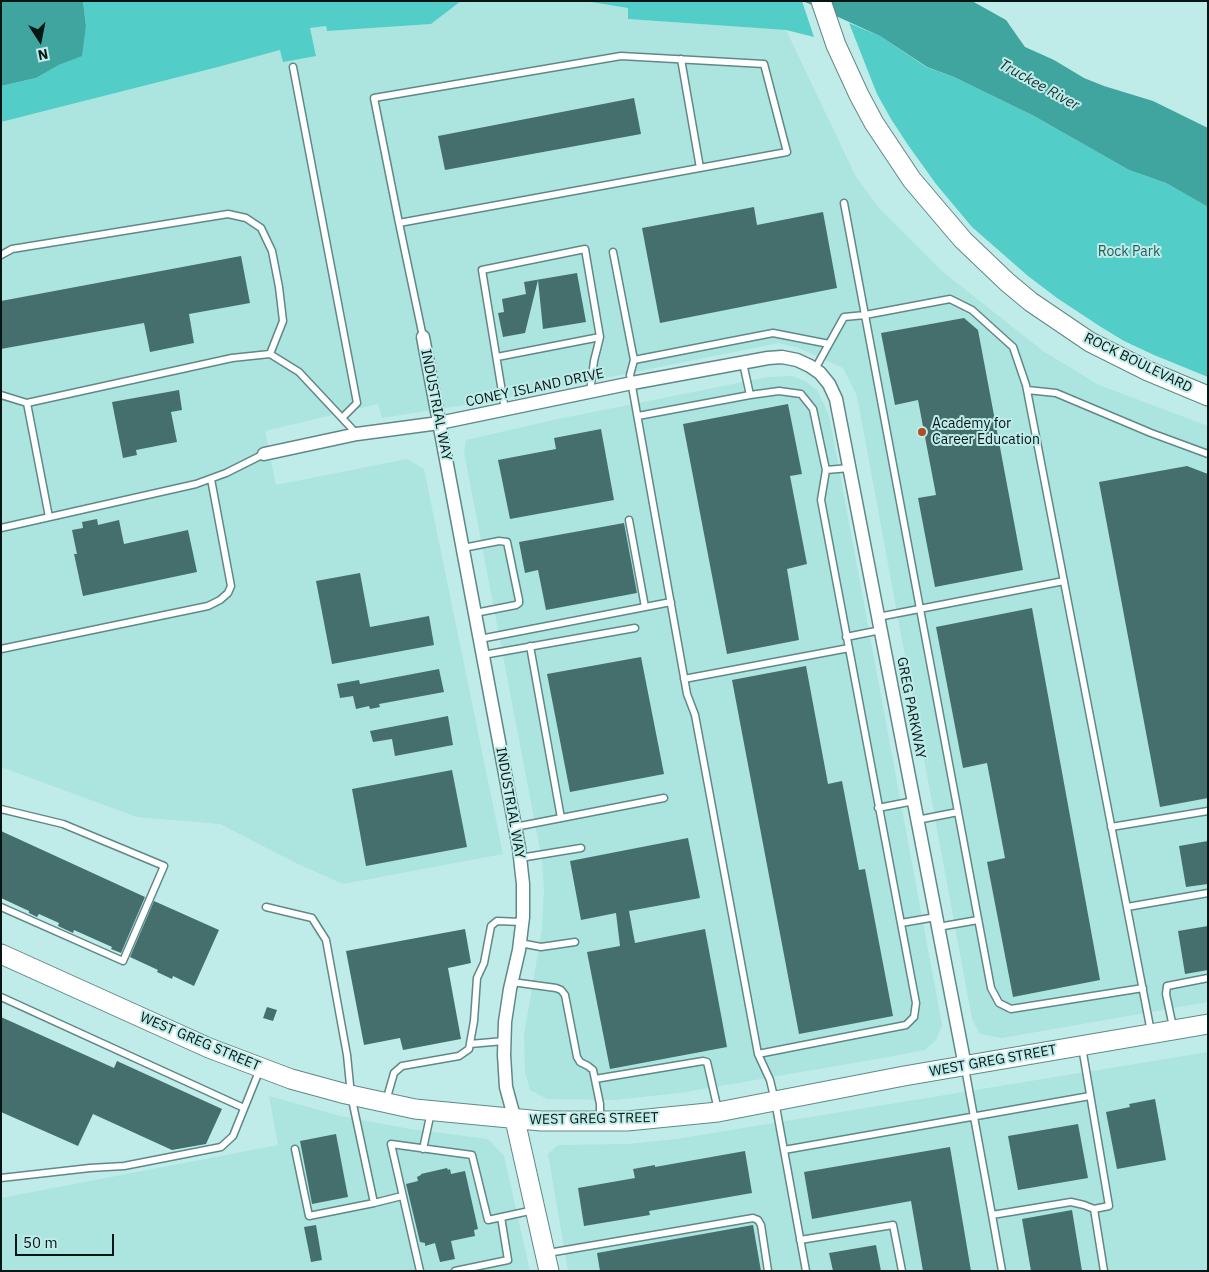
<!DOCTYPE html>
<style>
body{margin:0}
#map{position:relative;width:1209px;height:1272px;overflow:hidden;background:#bfece9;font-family:"IBM Plex Sans",sans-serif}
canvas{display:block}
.frame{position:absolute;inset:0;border:2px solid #051615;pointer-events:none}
.north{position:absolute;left:15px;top:15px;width:50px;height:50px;-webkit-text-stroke:4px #bfece9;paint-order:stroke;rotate:169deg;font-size:14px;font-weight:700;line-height:20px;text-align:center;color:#051615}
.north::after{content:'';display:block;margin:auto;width:18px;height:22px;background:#051615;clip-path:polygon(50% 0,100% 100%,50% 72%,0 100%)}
.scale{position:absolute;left:15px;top:1234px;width:99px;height:22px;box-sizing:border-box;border:2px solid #051615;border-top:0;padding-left:6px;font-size:15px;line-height:18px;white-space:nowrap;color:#051615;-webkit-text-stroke:4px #bfece9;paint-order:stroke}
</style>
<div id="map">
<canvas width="1209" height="1272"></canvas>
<div class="frame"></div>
<div class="north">N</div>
<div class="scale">50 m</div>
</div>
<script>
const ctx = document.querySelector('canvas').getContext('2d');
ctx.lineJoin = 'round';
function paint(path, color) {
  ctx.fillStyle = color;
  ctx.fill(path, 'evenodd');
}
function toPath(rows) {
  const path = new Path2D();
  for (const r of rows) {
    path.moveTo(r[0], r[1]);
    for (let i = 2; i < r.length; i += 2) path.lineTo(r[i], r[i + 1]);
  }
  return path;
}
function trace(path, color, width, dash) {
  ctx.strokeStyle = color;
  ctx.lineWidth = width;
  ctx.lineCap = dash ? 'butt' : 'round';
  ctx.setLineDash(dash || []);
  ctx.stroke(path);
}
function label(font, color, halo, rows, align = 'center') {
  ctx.font = font + ' "IBM Plex Sans",sans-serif';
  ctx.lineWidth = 4;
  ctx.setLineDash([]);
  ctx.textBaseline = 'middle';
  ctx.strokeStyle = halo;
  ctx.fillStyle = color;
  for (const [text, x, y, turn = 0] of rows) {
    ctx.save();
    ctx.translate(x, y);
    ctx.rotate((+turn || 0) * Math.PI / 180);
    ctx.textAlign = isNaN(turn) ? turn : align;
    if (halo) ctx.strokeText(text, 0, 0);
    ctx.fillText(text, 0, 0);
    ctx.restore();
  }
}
paint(toPath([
 [461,1,585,1,629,8,629,19,786,30,856,177,879,208,943,272,1043,351,1099,385,1208,426,1208,1002,1002,1038,980,1034,972,1019,857,396,843,368,799,348,779,343,496,400,382,418,378,404,265,431,276,485,407,459,424,469,503,854,343,884,298,864,220,824,137,817,1,767,1,122,218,67,280,50,316,55,310,28,326,26,326,31,431,24],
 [792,376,805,381,817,390,829,415,942,1025,936,1040,925,1050,888,1057,680,1093,614,1100,547,1099,530,1090,525,1072,524,1035,542,929,544,890,542,860,464,452,466,440,553,420,768,377],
 [1208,1052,1208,1271,568,1271,548,1154,558,1145,628,1144,676,1139],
 [269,1096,340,1116,410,1129,488,1139,504,1156,530,1271,1,1271,1,1198,278,1145]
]), '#ace4e0');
paint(toPath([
 [83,1,461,1,431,24,327,31,326,26,310,28,316,56,283,62,280,50,218,67,1,122,1,86,36,78,59,65,81,56,86,26],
 [585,1,802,1,814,37,786,30,628,19,628,8],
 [849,23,880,36,926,67,954,77,1034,116,1129,170,1166,183,1208,207,1208,377,1154,355,1124,341,1101,327,1057,298,1028,276,972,227,936,184,908,145,891,119,877,94]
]), '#52cdc7');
paint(toPath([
 [1,1,83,1,86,26,82,56,59,65,36,78,1,86],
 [803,1,972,1,1006,20,1025,47,1054,60,1084,78,1104,86,1153,101,1208,128,1208,207,1166,183,1129,170,1034,116,954,77,927,67,880,36]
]), '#40a49f');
paint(toPath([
 [634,98,641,134,445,170,438,136],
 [754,207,757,225,823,212,837,288,660,323,642,228],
 [241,256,250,303,189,314,194,343,150,352,144,323,1,349,1,301],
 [577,273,586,322,543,329,538,280,525,333,503,337,498,313,504,312,502,299,526,294,524,282],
 [964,318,978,330,1023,570,935,587,918,498,936,495,918,400,895,405,881,333],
 [179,390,182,410,171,412,177,442,136,450,137,455,123,458,112,402],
 [788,404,802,474,790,476,807,564,787,569,799,640,727,654,683,424],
 [601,429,614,500,510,519,498,460,556,449,554,438],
 [1187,466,1208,474,1208,798,1160,807,1099,482],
 [97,519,98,525,119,520,124,544,188,530,197,572,83,596,74,554,77,554,72,530,83,528,82,522],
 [624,523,637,593,546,610,538,570,525,573,519,542],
 [360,573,370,627,429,616,434,645,332,664,316,581],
 [1032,608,1100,980,1013,997,987,862,1005,858,987,763,963,768,936,627],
 [641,657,664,774,570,792,547,674],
 [806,666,828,784,842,781,859,870,865,869,893,1016,799,1034,732,680],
 [439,669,444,692,379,704,380,707,370,709,369,706,356,709,353,696,340,698,337,684,359,680,360,684],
 [448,716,453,745,395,756,392,739,373,742,370,731],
 [452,770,467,847,366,866,352,789],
 [1,831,145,897,121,953,111,949,112,947,74,930,73,933,58,926,59,923,39,914,37,917,29,913,29,911,1,898],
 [688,838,700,898,629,911,635,943,705,929,727,1047,610,1069,587,952,620,946,616,913,581,920,570,861],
 [1208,841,1208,884,1186,887,1179,846],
 [154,901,219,930,194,986,173,976,172,979,157,972,158,970,130,957],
 [1208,926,1208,970,1185,974,1178,931],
 [465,929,471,963,448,968,461,1039,403,1050,400,1038,364,1045,346,951],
 [267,1007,277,1010,273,1021,263,1018],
 [1,1017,114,1068,117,1061,222,1109,206,1144,172,1150,93,1114,78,1146,1,1112],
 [1155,1099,1166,1160,1117,1169,1106,1112,1130,1107,1129,1104],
 [1078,1124,1088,1178,1018,1190,1008,1136],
 [336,1134,348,1197,312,1204,300,1141],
 [950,1147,971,1271,923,1271,911,1201,812,1219,804,1172],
 [745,1151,752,1193,649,1211,650,1215,584,1226,578,1188,635,1178,633,1169,655,1165,655,1167],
 [447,1168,448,1170,450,1169,451,1174,465,1171,478,1229,474,1230,475,1236,451,1241,455,1259,440,1262,435,1243,425,1246,425,1243,420,1242,406,1184,418,1181,417,1177,421,1175,421,1174],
 [1072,1210,1082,1271,1031,1271,1022,1219],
 [316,1225,322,1260,311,1262,304,1227],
 [753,1225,761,1271,600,1271,597,1253],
 [876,1245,881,1271,833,1271,829,1253]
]), '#456f6c');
const lane = toPath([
 [681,59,700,168],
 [293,67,357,403,342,418],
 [844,203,991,988,999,1003,1011,1009,1143,988],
 [399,223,374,98,621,56,764,64,787,152,399,223,423,337],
 [613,252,634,360],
 [1,255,12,249,228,214,246,218,261,228,272,251,279,287,283,321,270,354],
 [497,357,600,337],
 [815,369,844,317,865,315,950,299,972,310,1013,347,1026,385,1151,1032],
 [1027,390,1056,393,1151,433,1208,454],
 [1,395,27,403,232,358,270,354,299,372,356,433],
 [750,395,779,391,801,394,813,409,826,470,821,500,916,1003,914,1017,906,1025,758,1054],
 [27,403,49,517],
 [505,410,482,270,585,249,600,337,594,361,590,392],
 [638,416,750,395,743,363],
 [826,470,850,468],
 [629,520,645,607],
 [1,528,196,484,226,473,264,454],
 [463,548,499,541,507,542,519,600,519,603,516,605,475,613],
 [878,617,1064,581],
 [846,637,881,630],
 [480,639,671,602],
 [530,646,561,818],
 [1,649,208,606,220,600,228,593,231,586,211,479],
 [483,655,635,628],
 [684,679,849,648],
 [878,808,914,801],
 [1,809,63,824,164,866,123,961,1,907],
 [917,820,958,812],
 [515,827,664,798],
 [1111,827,1208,811],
 [520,858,581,848],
 [266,907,312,918,326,940,347,1055,351,1095,374,1203,309,1216,295,1149],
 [1127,907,1208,893],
 [901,923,936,917],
 [938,927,978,920],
 [520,943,541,947,575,942],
 [512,982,556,988,561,990,565,995,577,1057,580,1062,588,1066,593,1070,600,1104,600,1118],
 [1,997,244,1108],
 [1173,1027,1166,994,1167,986,1208,978],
 [470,1044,504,1041],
 [1082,1047,1109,1206,1094,1209,1104,1271],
 [965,1068,992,1215,1071,1202,1084,1205,1094,1209],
 [595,1079,703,1061,707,1062,718,1110],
 [386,1101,394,1073,402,1066,459,1056,469,1049,474,1021,477,978,484,963,491,926,497,921,522,922],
 [423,1149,431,1112],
 [784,1150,1090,1096],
 [1,1178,90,1168,124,1166,221,1147,233,1136,260,1069],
 [374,1203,402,1196],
 [992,1215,1002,1271],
 [800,1240,893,1225,902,1271],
 [548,1253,753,1218,758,1220,761,1225,768,1271],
 [420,1271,391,1144,472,1155,488,1220,534,1210],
 [455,1271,508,1260,501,1217],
 [806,1271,775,1101,770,1080,758,1054,695,715,687,694,630,375,634,360,773,333,829,344]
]);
const street = toPath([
 [423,337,519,848,523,884,523,917,519,950,510,989,505,1022,504,1055,506,1087,515,1120],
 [264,454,357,434,439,423,632,383,768,358,782,357,797,360,810,366,820,373,829,384,836,399,965,1066]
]);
const secondary = toPath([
 [821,1,836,45,859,95,874,123,912,180,963,240,1007,282,1031,302,1090,342,1148,371,1208,396],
 [1,954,209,1048,291,1079,346,1094,415,1109,541,1121,627,1121,718,1112,904,1076,1208,1024],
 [515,1120,549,1271]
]);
trace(lane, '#5f8987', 9);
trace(street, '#5f8987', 15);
trace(secondary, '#5f8987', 21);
trace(lane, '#fff', 6);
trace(street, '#fff', 12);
trace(secondary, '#fff', 19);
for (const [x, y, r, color] of [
 [922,432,5,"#b24c21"]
]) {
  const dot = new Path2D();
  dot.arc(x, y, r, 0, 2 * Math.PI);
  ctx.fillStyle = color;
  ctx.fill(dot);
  trace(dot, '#bfece9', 2);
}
label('14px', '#265d5b', '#bfece9', [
 ["Rock Park",1129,252]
]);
label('14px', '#051615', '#bfece9', [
 ["ROCK BOULEVARD",1138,363,26],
 ["CONEY ISLAND DRIVE",535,388,-12],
 ["INDUSTRIAL WAY",436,405,79],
 ["GREG PARKWAY",911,708,79],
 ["INDUSTRIAL WAY",510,803,80],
 ["WEST GREG STREET",200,1042,23],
 ["WEST GREG STREET",993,1061,-10],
 ["WEST GREG STREET",594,1119,-1]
]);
label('14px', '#051615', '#bfece9', [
 ["Academy for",932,424],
 ["Career Education",932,440]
], 'left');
label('italic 15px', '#182e2d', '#bfece9', [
 ["Truckee River",1039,85,29]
]);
</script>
